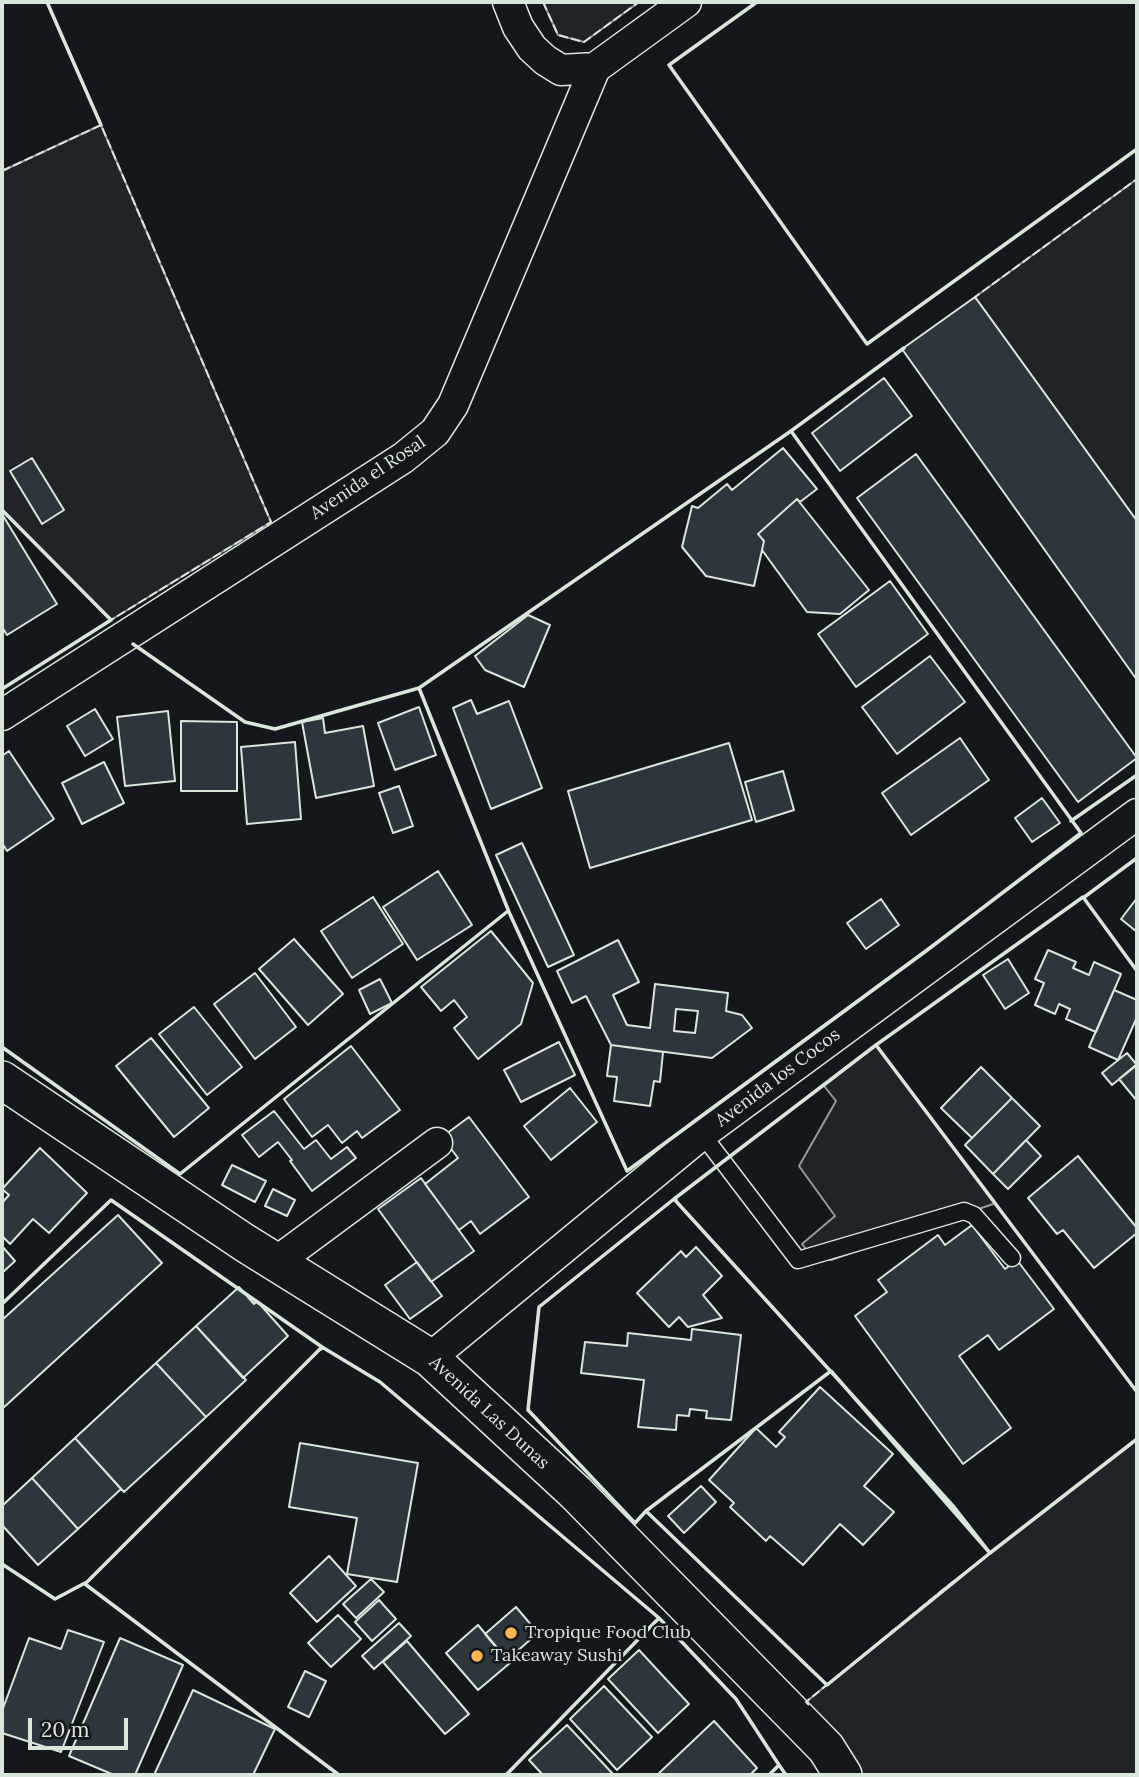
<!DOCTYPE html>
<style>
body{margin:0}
#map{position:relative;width:1139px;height:1777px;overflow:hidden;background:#14181c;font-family:Lora,serif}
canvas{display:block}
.frame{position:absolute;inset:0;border:4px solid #d8e6dc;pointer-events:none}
.scale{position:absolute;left:28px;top:1718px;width:100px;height:32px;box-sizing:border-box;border:4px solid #d8e6dc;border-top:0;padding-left:9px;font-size:21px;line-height:24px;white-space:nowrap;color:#d8e6dc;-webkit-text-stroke:5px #14181c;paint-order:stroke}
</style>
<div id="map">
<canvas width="1139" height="1777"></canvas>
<div class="frame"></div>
<div class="scale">20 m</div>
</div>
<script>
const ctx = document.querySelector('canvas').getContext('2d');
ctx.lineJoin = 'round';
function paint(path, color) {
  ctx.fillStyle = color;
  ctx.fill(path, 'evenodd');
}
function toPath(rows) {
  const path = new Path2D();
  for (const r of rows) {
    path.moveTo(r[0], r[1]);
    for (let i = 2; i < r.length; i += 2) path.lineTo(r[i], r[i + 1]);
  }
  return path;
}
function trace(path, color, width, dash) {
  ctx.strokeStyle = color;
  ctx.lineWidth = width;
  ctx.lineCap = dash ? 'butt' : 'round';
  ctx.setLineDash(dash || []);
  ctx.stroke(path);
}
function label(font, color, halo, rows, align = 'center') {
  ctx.font = font + ' Lora,serif';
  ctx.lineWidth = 5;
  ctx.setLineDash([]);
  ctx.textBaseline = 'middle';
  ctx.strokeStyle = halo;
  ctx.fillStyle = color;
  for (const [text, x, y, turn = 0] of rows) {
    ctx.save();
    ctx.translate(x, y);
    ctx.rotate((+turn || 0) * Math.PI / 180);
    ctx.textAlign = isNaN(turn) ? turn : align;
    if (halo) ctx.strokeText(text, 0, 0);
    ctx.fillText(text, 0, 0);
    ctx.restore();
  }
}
const green = toPath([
 [543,2,639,2,584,42,558,35,543,2],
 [101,125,271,522,111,620,2,510,2,171,101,125],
 [1137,179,1137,521,975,297,1137,179],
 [876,1045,996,1203,831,1260,814,1259,802,1244,835,1216,799,1166,836,1101,824,1086,876,1045],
 [1137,1439,1137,1775,861,1775,806,1702,945,1588,1137,1439]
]);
paint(green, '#202428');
trace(green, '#939e99', 2);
const building = toPath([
 [975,297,1137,521,1137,680,902,349,975,297],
 [884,378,912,416,840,471,812,433,884,378],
 [783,448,817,489,800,502,797,499,758,534,764,541,754,586,706,576,682,547,692,506,698,508,727,484,732,490,783,448],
 [916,454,1137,758,1078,802,857,498,916,454],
 [32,458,64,510,42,524,10,471,32,458],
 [797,499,869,590,840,614,807,612,762,550,764,541,758,534,797,499],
 [2,514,57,604,7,635,2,627,2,514],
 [890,581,928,634,856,687,818,634,890,581],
 [528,615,550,625,524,687,485,670,475,656,528,615],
 [930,656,965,702,897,754,862,707,930,656],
 [471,700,477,714,509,701,542,788,491,809,453,708,471,700],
 [419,707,436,755,395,770,378,723,419,707],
 [95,709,113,739,85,756,67,726,95,709],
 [168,711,175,781,125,786,117,717,168,711],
 [323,718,325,733,363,726,374,786,316,798,302,722,323,718],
 [181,721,237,722,237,791,181,791,181,721],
 [960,738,989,780,911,835,882,793,960,738],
 [295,742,301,819,247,824,241,747,295,742],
 [729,743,752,820,590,868,568,791,729,743],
 [9,751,54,819,7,851,2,843,2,756,9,751],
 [104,762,124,803,82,824,62,783,104,762],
 [783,771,794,810,756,822,745,782,783,771],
 [399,786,413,826,393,833,379,793,399,786],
 [1042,798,1060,823,1032,842,1015,818,1042,798],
 [522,843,574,955,548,967,496,855,522,843],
 [438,871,472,925,417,960,383,907,438,871],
 [373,897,403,944,352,978,321,931,373,897],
 [1137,898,1137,932,1121,919,1137,898],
 [881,899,899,925,866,949,847,923,881,899],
 [491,931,533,983,521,1024,478,1059,454,1028,467,1017,454,1000,441,1011,421,987,491,931],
 [294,939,343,994,308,1025,259,969,294,939],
 [618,940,639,982,613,995,627,1025,650,1028,655,984,728,993,726,1011,742,1015,752,1028,712,1058,611,1045,586,996,572,1003,557,971,618,940],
 [676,1009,698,1011,695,1033,674,1031,676,1009],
 [1048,950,1076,962,1073,968,1089,975,1094,962,1121,974,1096,1032,1066,1019,1070,1009,1059,1004,1055,1014,1035,1005,1044,983,1035,979,1048,950],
 [1008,959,1029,993,1005,1009,983,975,1008,959],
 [255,973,296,1027,255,1059,214,1004,255,973],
 [380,979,392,1003,370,1014,359,990,380,979],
 [1114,990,1137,1000,1137,1017,1118,1060,1089,1047,1114,990],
 [194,1007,242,1067,207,1095,159,1034,194,1007],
 [151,1038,209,1108,174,1137,116,1066,151,1038],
 [559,1042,575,1075,521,1102,504,1070,559,1042],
 [611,1045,663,1052,660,1082,654,1081,650,1106,614,1101,617,1077,607,1076,611,1045],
 [351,1046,400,1110,362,1138,357,1131,342,1143,328,1125,312,1137,284,1099,351,1046],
 [1127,1053,1137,1065,1112,1085,1102,1073,1127,1053],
 [1137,1064,1137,1101,1119,1079,1137,1064],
 [981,1067,1012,1098,972,1138,941,1108,981,1067],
 [570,1088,597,1122,551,1160,524,1126,570,1088],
 [1012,1098,1040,1126,993,1174,965,1145,1012,1098],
 [274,1111,304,1149,316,1140,331,1159,347,1147,356,1158,312,1191,290,1161,292,1160,278,1142,259,1157,242,1135,274,1111],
 [469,1117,529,1197,480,1234,471,1221,459,1230,425,1184,458,1158,442,1137,469,1117],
 [1026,1140,1041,1156,1008,1189,993,1174,1026,1140],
 [40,1148,87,1193,49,1233,33,1219,10,1244,2,1236,2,1203,9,1195,2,1189,40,1148],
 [1078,1156,1137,1228,1137,1233,1094,1268,1063,1230,1057,1234,1028,1198,1078,1156],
 [232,1165,266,1181,255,1202,222,1185,232,1165],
 [421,1178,474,1251,431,1282,378,1209,421,1178],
 [273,1189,295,1200,287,1216,265,1206,273,1189],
 [118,1215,162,1263,2,1409,2,1320,118,1215],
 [972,1225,1005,1269,1017,1260,1054,1309,999,1350,988,1335,959,1356,1011,1428,963,1464,855,1316,887,1292,878,1280,938,1235,945,1245,972,1225],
 [2,1246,15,1261,2,1273,2,1246],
 [696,1247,722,1276,703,1295,722,1318,688,1327,679,1317,669,1327,637,1293,681,1251,686,1257,696,1247],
 [417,1262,442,1296,410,1319,385,1285,417,1262],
 [239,1287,254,1304,257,1301,288,1336,243,1378,196,1326,239,1287],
 [196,1326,246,1380,206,1417,156,1363,196,1326],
 [692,1329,741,1335,731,1420,706,1418,707,1411,690,1409,689,1416,677,1415,676,1430,638,1427,644,1380,581,1373,585,1342,627,1346,628,1333,691,1340,692,1329],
 [156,1363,206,1417,124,1492,75,1438,156,1363],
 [820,1387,893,1454,864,1486,894,1512,863,1545,840,1524,803,1565,770,1536,766,1541,730,1507,734,1503,709,1480,756,1428,776,1447,785,1437,779,1432,820,1387],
 [75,1438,121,1489,78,1529,32,1478,75,1438],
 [300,1443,418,1463,397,1582,347,1574,357,1518,289,1507,300,1443],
 [32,1478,78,1529,38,1565,2,1525,2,1506,32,1478],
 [701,1486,716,1502,684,1533,668,1516,701,1486],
 [329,1556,356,1586,317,1622,290,1593,329,1556],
 [371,1579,384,1592,356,1618,343,1604,371,1579],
 [379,1600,396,1619,372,1641,355,1622,379,1600],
 [516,1607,538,1633,507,1660,485,1634,516,1607],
 [338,1615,361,1639,331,1667,308,1643,338,1615],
 [399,1623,411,1636,374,1669,362,1656,399,1623],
 [478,1625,510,1663,478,1690,446,1653,478,1625],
 [68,1630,104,1642,61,1752,2,1733,2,1711,29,1638,61,1649,68,1630],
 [120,1638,183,1665,135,1775,114,1775,69,1756,120,1638],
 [407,1641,469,1714,445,1734,383,1662,407,1641],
 [639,1650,689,1704,658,1733,608,1679,639,1650],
 [305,1671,326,1681,309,1717,288,1707,305,1671],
 [604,1686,652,1737,617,1770,570,1719,604,1686],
 [193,1690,275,1729,253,1775,154,1775,193,1690],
 [714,1721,757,1768,750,1775,657,1775,714,1721],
 [567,1725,613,1774,611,1775,543,1775,529,1760,567,1725]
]);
paint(building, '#2c363c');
trace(building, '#d8e6dc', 2);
const service = toPath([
 [702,1134,798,1260,964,1211,974,1215,1012,1258]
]);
const minor = toPath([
 [508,2,518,27,532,48,545,60,561,70,595,68],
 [595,68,686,2],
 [2,715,403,458,435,432,453,405,595,68],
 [276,1262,437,1143],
 [430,1358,702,1134,1137,814]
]);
const tertiary = toPath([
 [2,1080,245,1243,430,1358,576,1493,826,1748,843,1775]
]);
trace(service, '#d8e6dc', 19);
trace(minor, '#d8e6dc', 33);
trace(tertiary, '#d8e6dc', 40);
trace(service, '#14181c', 16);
trace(minor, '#14181c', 30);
trace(tertiary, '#14181c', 37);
trace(toPath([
 [543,2,558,35,584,42,639,2],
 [2,171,101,125,271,522,111,620,2,510],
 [977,300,975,297,1137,179],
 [809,1705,806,1702,945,1588,1137,1439]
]), '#d8e6dc', 2, [9, 3.5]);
trace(toPath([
 [47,2,101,125],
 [757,2,669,65,867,344,1137,149],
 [791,431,1081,833,926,951,627,1171,509,912,419,688,791,431],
 [791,431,904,348],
 [2,510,111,620,2,689],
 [133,644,245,722,275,729,419,688,420,690],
 [1071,821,1137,775],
 [1083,898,1137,858],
 [876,1045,1083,897,1137,971],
 [2,1047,180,1174,508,911],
 [676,1200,674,1199,876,1045,1137,1392],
 [2,1304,111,1200,322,1347,321,1349],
 [831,1371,646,1511,635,1523,528,1410,539,1307,674,1199,954,1507,990,1553,1137,1439],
 [831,1371,990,1553,827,1685,646,1511,831,1371],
 [2,1564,55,1599,85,1583],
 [658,1619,659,1618,736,1699,779,1765,769,1775],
 [779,1765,786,1775],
 [339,1775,85,1584,322,1347,380,1382,659,1618,506,1775]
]), '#d8e6dc', 3.5);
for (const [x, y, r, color] of [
 [511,1633,7,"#ffb74d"],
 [477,1656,7,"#ffb74d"]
]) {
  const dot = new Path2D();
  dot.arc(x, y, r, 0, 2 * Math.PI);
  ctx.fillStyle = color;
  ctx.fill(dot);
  trace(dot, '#14181c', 2.5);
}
label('18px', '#d8e6dc', '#14181c', [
 ["Avenida el Rosal",368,478,-34],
 ["Avenida los Cocos",778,1078,-37],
 ["Avenida Las Dunas",489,1413,43]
]);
label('18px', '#d8e6dc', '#14181c', [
 ["Tropique Food Club",525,1633],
 ["Takeaway Sushi",491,1656]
], 'left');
</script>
